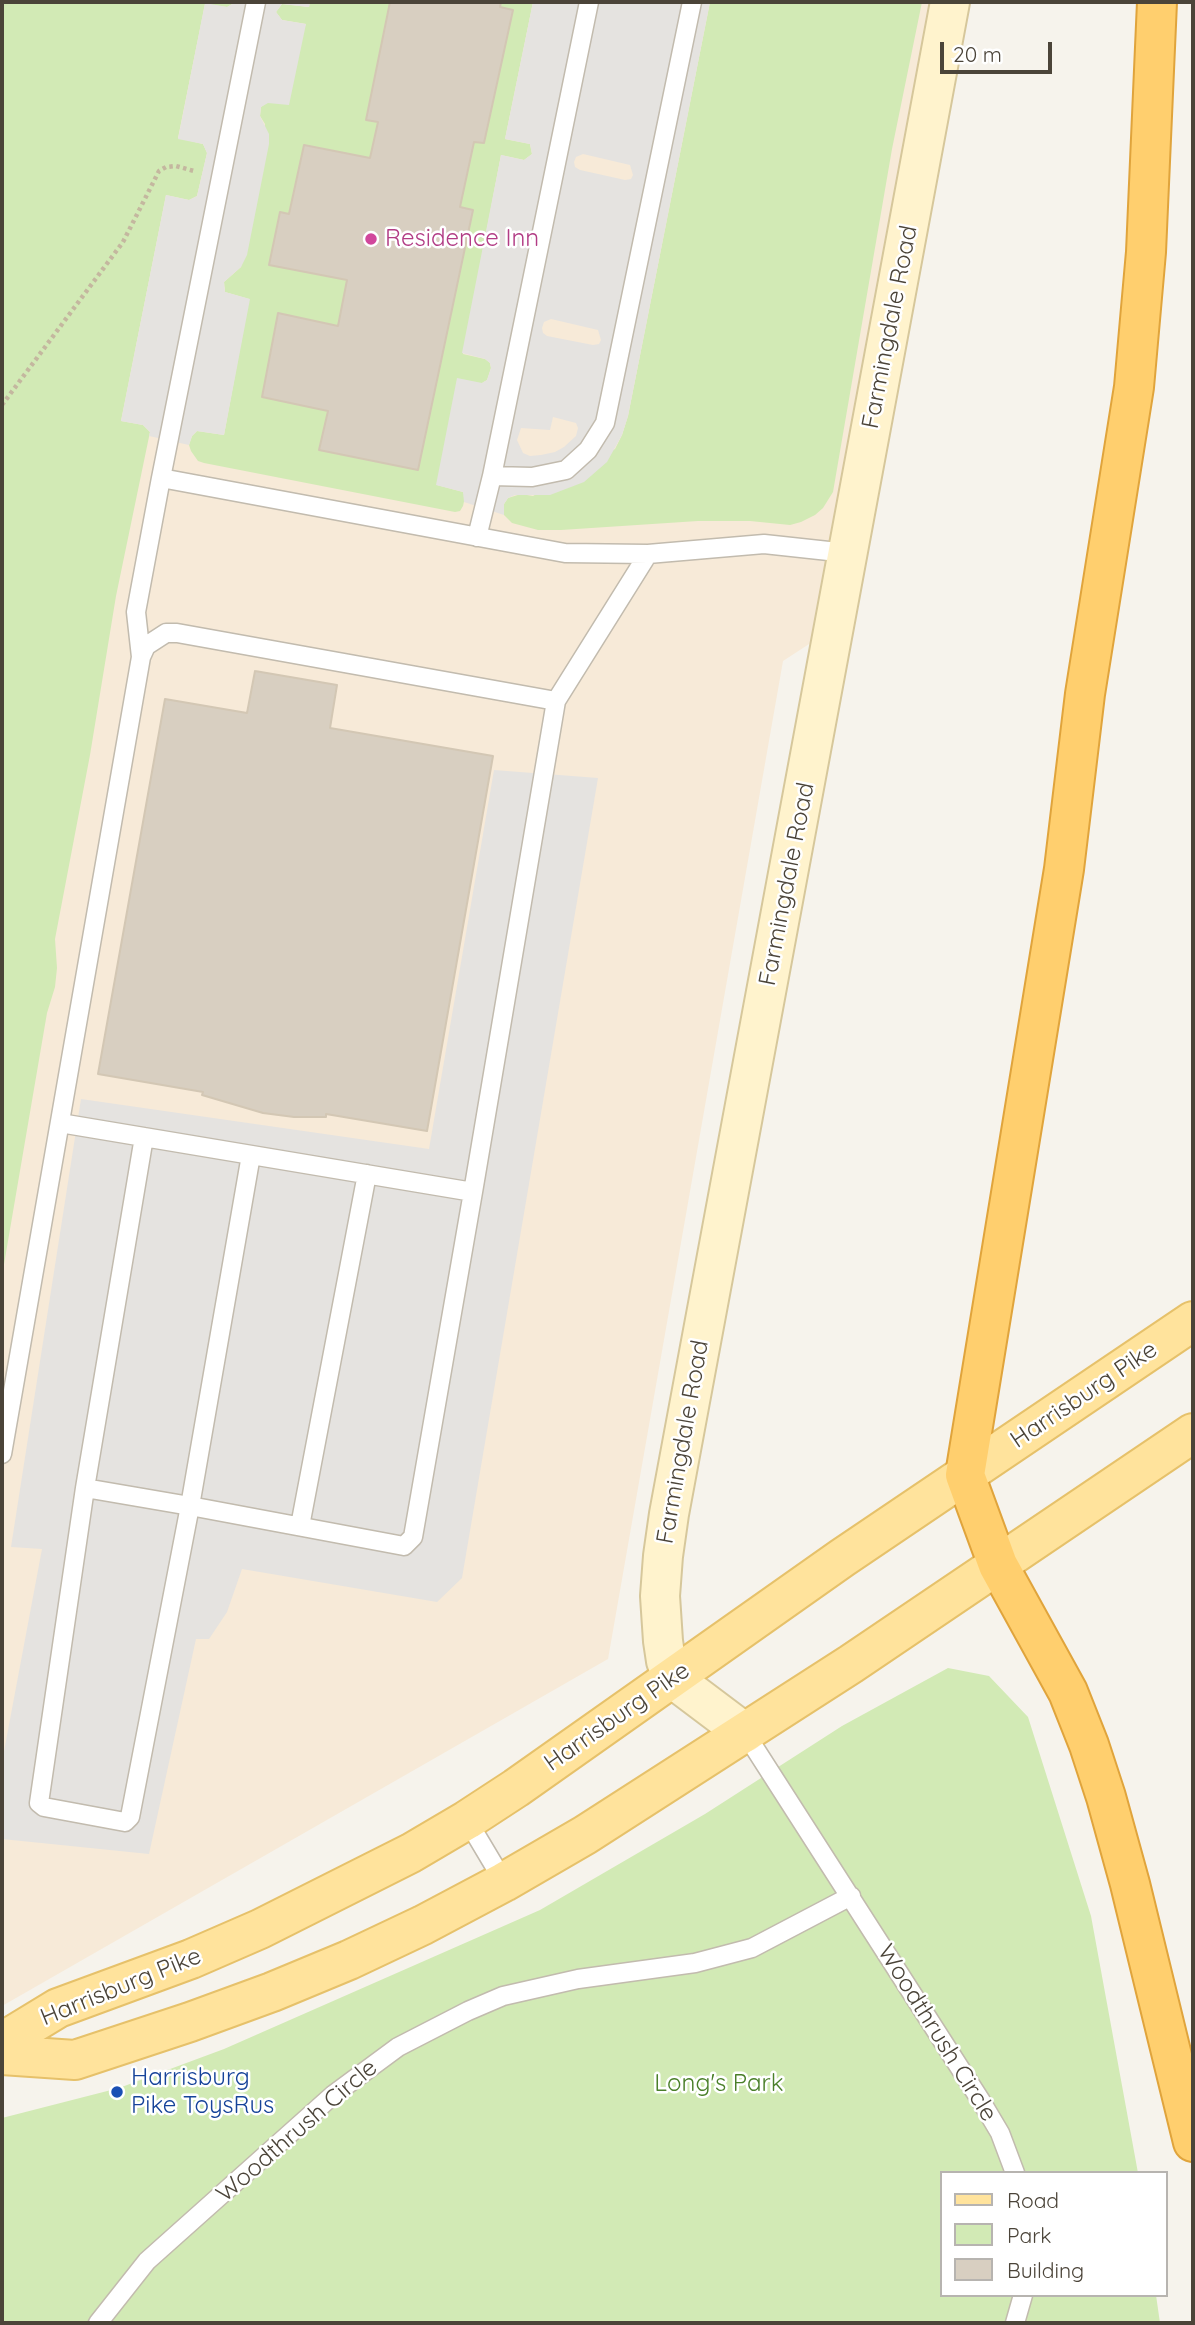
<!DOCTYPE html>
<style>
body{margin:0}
#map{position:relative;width:1195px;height:2325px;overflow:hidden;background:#f6f3ec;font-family:Quicksand,sans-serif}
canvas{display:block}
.frame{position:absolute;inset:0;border:4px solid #4b4439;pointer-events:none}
.legend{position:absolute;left:940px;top:2171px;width:228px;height:126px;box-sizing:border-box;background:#fff;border:2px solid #b7b4b0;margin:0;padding:9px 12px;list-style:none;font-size:21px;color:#4b4439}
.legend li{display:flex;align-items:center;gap:14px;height:35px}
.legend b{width:35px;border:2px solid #b7b4b0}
.scale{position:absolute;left:940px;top:42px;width:112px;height:32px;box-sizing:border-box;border:4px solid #4b4439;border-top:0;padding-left:9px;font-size:21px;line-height:24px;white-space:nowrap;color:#4b4439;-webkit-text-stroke:5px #fff;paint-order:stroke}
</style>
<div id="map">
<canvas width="1195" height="2325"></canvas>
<div class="frame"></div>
<ul class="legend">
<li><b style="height:9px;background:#ffe39c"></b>Road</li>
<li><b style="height:19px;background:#d2eab5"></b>Park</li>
<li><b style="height:19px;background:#d8cfc1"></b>Building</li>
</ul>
<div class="scale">20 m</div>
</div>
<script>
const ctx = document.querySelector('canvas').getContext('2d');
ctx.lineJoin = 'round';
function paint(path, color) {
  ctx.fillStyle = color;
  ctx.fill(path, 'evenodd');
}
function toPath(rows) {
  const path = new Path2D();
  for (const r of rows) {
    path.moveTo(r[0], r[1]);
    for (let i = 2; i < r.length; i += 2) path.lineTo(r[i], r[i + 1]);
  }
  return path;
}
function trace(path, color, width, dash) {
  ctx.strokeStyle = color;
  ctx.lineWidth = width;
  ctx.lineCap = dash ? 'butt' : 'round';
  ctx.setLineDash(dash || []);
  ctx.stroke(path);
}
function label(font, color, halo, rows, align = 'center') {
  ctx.font = font + ' Quicksand,sans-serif';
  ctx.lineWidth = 5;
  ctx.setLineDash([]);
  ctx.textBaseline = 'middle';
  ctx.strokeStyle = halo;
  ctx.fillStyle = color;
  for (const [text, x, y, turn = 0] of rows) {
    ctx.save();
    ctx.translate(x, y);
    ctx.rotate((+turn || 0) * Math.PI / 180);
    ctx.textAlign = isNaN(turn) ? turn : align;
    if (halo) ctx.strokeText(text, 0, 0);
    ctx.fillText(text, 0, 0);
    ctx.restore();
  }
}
paint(toPath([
 [2,2,949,2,846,620,783,661,608,1659,2,2006]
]), '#f7ead8');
paint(toPath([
 [2,2,236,2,227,7,205,4,178,138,203,144,207,153,197,196,189,200,166,195,121,421,143,425,150,432,116,596,90,755,55,939,57,968,55,987,47,1013,2,1276],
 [310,2,390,2,366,119,378,122,370,158,304,145,289,214,280,212,269,264,347,280,338,326,278,314,328,411,319,450,418,470,473,210,460,207,474,142,484,143,512,10,500,7,501,2,533,2,505,139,530,144,532,154,524,160,501,155,463,354,485,359,490,363,491,368,487,380,482,383,476,383,437,485,463,492,465,497,463,506,460,511,455,512,204,463,198,461,191,451,189,445,192,436,197,431,224,435,249,299,225,292,224,282,241,267,265,124,260,116,261,107,268,102,306,24,282,20,276,12,282,4,309,7],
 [710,2,922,2,892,149,833,492,823,508,815,515,801,522,790,525,750,521,698,521,561,530,538,530,512,523,504,515,504,504,508,498,521,494,533,496,615,449,622,435,628,416],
 [948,1668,989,1676,1028,1717,1091,1916,1138,2173,941,2173,941,2295,1156,2295,1160,2323,2,2323,2,2118,119,2088,224,2049,540,1910,705,1814,842,1726]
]), '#d2eab5');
paint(toPath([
 [236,2,310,2,309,7,282,4,276,12,282,20,306,24,289,105,268,103,261,107,260,116,269,134,269,144,247,255,241,267,224,282,225,292,250,299,224,435,197,431,192,436,189,445,149,436,150,432,143,425,121,421,166,195,189,200,197,196,207,153,203,144,178,139,205,3,227,7],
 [533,2,710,2,628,416,622,435,607,462,584,482,550,495,515,495,508,498,504,504,504,515,464,502,463,492,436,485,457,378,482,383,487,380,491,368,490,363,485,359,462,353,501,155,524,160,532,154,530,144,505,139],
 [583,154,630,165,633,175,631,179,625,180,580,170,575,167,574,162,576,157],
 [551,319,598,330,601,340,599,344,593,345,547,336,543,333,542,328,544,322],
 [553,417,576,423,578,428,576,436,564,447,555,452,541,455,530,456,523,453,517,440,521,428,550,430],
 [494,770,598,778,462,1578,437,1602,242,1569,227,1612,209,1639,196,1639,149,1854,2,1839,2,1762,42,1549,11,1547,81,1099,429,1149]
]), '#e5e3e0');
const building = toPath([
 [390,2,501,2,500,7,513,10,484,143,474,142,460,207,473,210,418,470,319,450,328,411,262,397,278,313,338,326,347,280,269,265,280,212,289,214,304,145,370,158,378,122,366,120,390,2],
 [255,671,337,685,330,728,493,756,427,1131,326,1114,326,1117,294,1117,263,1113,202,1095,203,1092,98,1074,165,699,247,713,255,671]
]);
paint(building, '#d8cfc1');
trace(building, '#d3c7b4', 2);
const lane = toPath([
 [256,2,161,478,565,553,648,554,764,544,847,553],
 [589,2,492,476,532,477,566,470,588,450,605,423,692,2],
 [477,537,492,476],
 [141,657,136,612,161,478],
 [60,1123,473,1192,556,701],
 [144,1137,85,1488,39,1803,44,1807,125,1822,130,1817,190,1506,404,1546,413,1537,473,1192],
 [2,1454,141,657,146,646,166,633,177,633,556,701,648,554],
 [85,1488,190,1506,251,1155],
 [300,1526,367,1174],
 [745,1733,981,2101,1000,2133,1015,2173],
 [467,1820,504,1882],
 [98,2323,147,2261,333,2095,398,2047,468,2011,503,1996,578,1979,695,1963,752,1948,851,1896],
 [1015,2323,1023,2295]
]);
const secondary = toPath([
 [745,1733,672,1678,666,1661,663,1641,660,1596,663,1556,669,1514,950,2]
]);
const primary = toPath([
 [2,2042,58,2008,191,1959,260,1929,411,1853,467,1820,516,1788,842,1558,1193,1321],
 [2,2055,75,2060,190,2022,272,1992,349,1960,423,1925,504,1882,585,1835,851,1664,1193,1433]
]);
const highway = toPath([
 [1157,2,1146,252,1134,387,1085,694,1064,869,965,1475,998,1565,1068,1692,1089,1745,1106,1797,1130,1884,1193,2142]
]);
trace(lane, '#c2bbae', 21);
trace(secondary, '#d6c79b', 42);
trace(primary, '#e6c16a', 42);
trace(highway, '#e0a43c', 42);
trace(toPath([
 [2,405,123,242,159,171,166,167,176,166,194,171]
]), '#c4b79f', 4.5, [3.5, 3.5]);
trace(lane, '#fff', 18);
trace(secondary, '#fff3cd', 38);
trace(primary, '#ffe39c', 38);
trace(highway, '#ffcf6e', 38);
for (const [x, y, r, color] of [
 [371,239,7,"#d1479c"],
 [117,2092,7,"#1a4fb4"]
]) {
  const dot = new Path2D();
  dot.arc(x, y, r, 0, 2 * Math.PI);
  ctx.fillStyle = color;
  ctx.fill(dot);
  trace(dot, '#fff', 2.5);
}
label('24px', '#b23c85', '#fff', [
 ["Residence Inn",385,239]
], 'left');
label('24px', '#4b4439', '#fff', [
 ["Farmingdale Road",890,327,-79],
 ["Farmingdale Road",787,884,-79],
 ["Harrisburg Pike",1084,1395,-34],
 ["Farmingdale Road",683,1442,-80],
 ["Harrisburg Pike",617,1717,-35],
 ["Harrisburg Pike",121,1987,-22],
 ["Woodthrush Circle",937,2033,58],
 ["Woodthrush Circle",297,2131,-41]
]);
label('24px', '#164399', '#fff', [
 ["Harrisburg",131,2078],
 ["Pike ToysRus",131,2106]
], 'left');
label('24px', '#4a7f2a', '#fff', [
 ["Long's Park",719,2084]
]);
</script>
